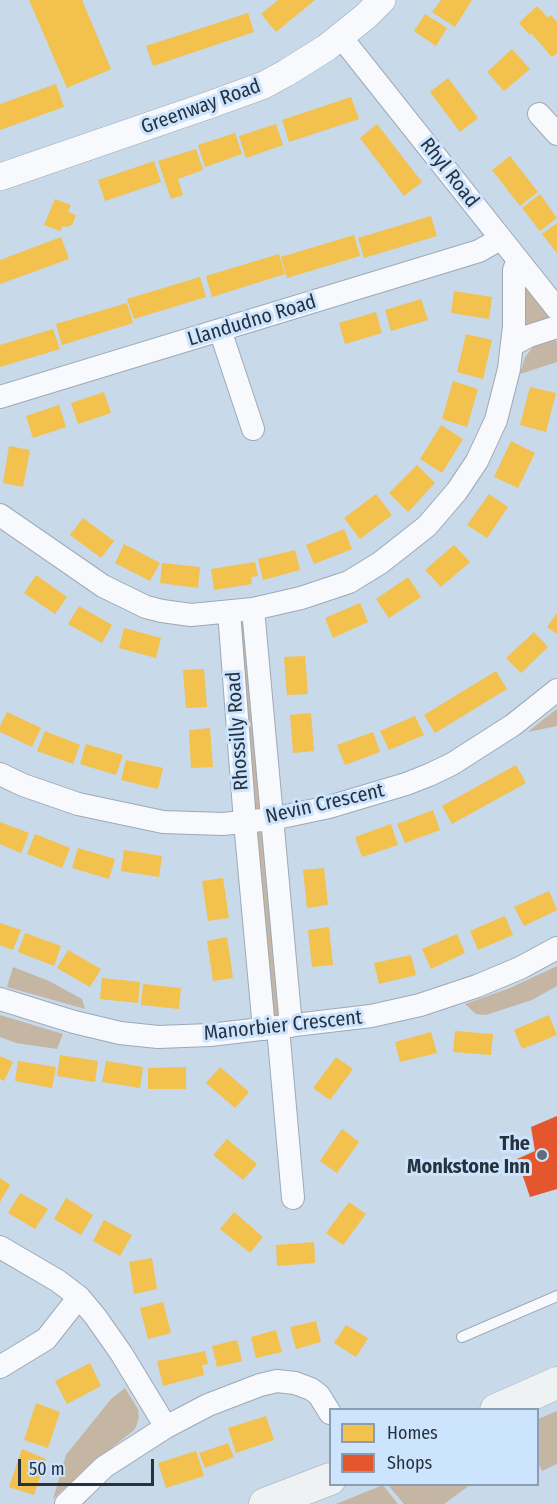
<!DOCTYPE html>
<style>
body{margin:0}
#map{position:relative;width:557px;height:1504px;overflow:hidden;background:#c8d9e9;font-family:"Fira Sans Condensed",sans-serif}
canvas{display:block}
.legend{position:absolute;left:329px;top:1408px;width:210px;height:78px;box-sizing:border-box;background:#cde4fe;border:2px solid #8a9db1;margin:0;padding:8px 10px;list-style:none;font-size:18px;color:#26323e}
.legend li{display:flex;align-items:center;gap:12px;height:30px}
.legend b{width:30px;border:2px solid #8a9db1}
.scale{position:absolute;left:18px;top:1459px;width:136px;height:27px;box-sizing:border-box;border:3px solid #26323e;border-top:0;padding-left:8px;font-size:18px;line-height:21px;white-space:nowrap;color:#26323e;-webkit-text-stroke:4px #cde4fe;paint-order:stroke}
</style>
<div id="map">
<canvas width="557" height="1504"></canvas>
<ul class="legend">
<li><b style="height:16px;background:#f2c14e"></b>Homes</li>
<li><b style="height:16px;background:#e4572e"></b>Shops</li>
</ul>
<div class="scale">50 m</div>
</div>
<script>
const ctx = document.querySelector('canvas').getContext('2d');
ctx.lineJoin = 'round';
function paint(path, color) {
  ctx.fillStyle = color;
  ctx.fill(path, 'evenodd');
}
function toPath(rows) {
  const path = new Path2D();
  for (const r of rows) {
    path.moveTo(r[0], r[1]);
    for (let i = 2; i < r.length; i += 2) path.lineTo(r[i], r[i + 1]);
  }
  return path;
}
function trace(path, color, width, dash) {
  ctx.strokeStyle = color;
  ctx.lineWidth = width;
  ctx.lineCap = dash ? 'butt' : 'round';
  ctx.setLineDash(dash || []);
  ctx.stroke(path);
}
function label(font, color, halo, rows, align = 'center') {
  ctx.font = font + ' "Fira Sans Condensed",sans-serif';
  ctx.lineWidth = 6;
  ctx.setLineDash([]);
  ctx.textBaseline = 'middle';
  ctx.strokeStyle = halo;
  ctx.fillStyle = color;
  for (const [text, x, y, turn = 0] of rows) {
    ctx.save();
    ctx.translate(x, y);
    ctx.rotate((+turn || 0) * Math.PI / 180);
    ctx.textAlign = isNaN(turn) ? turn : align;
    if (halo) ctx.strokeText(text, 0, 0);
    ctx.fillText(text, 0, 0);
    ctx.restore();
  }
}
paint(toPath([
 [530,287,551,315,550,320,524,326,523,290],
 [553,340,557,341,557,362,520,374,525,357,533,347],
 [240,620,245,621,265,807,255,811],
 [557,709,557,726,528,732,540,722],
 [258,831,264,831,281,1017,272,1018,255,834],
 [557,966,557,986,532,1000,486,1015,476,1014,465,1004,510,988],
 [13,967,49,981,82,999,85,1009,7,987],
 [0,1015,63,1034,57,1049,16,1043,0,1037],
 [125,1388,138,1409,139,1417,136,1427,133,1431,92,1463,53,1499,66,1455,111,1399],
 [557,1411,557,1464,542,1471,538,1463,538,1419],
 [383,1485,398,1504,336,1504],
 [388,1485,470,1485,444,1504,404,1504]
]), '#c5b6a4');
paint(toPath([
 [29,0,82,0,111,69,67,88],
 [278,0,315,0,276,32,261,14],
 [441,0,472,0,455,27,432,12],
 [537,6,548,18,551,15,557,22,557,53,552,57,531,33,530,35,519,23],
 [248,13,254,32,153,66,146,46],
 [425,14,447,28,436,46,414,31],
 [512,49,530,69,504,91,487,72],
 [448,78,478,118,460,132,430,92],
 [56,84,64,107,0,130,0,104],
 [351,97,359,119,289,142,282,120],
 [276,124,283,145,246,158,239,136],
 [377,124,422,182,404,196,360,138],
 [235,133,242,154,205,167,198,145],
 [196,149,203,170,178,179,183,195,171,199,158,161],
 [510,156,538,192,520,206,492,170],
 [154,161,161,182,105,201,98,180],
 [540,194,557,218,540,231,522,208],
 [55,199,71,205,68,212,76,215,72,225,67,227,63,226,60,231,44,225],
 [431,216,437,236,364,258,358,238],
 [557,223,557,253,542,234],
 [354,235,360,256,287,278,281,257],
 [61,237,69,259,0,284,0,260],
 [279,254,285,274,212,297,206,276],
 [200,277,206,297,134,319,127,299],
 [454,291,492,297,489,319,451,313],
 [421,299,428,320,391,331,385,310],
 [127,303,133,323,62,345,56,324],
 [376,312,382,333,345,344,339,323],
 [53,329,60,349,0,367,0,345],
 [466,334,492,340,483,379,457,372],
 [453,381,478,389,467,427,442,419],
 [530,387,556,393,546,432,520,425],
 [104,392,111,413,78,424,71,403],
 [59,405,66,427,33,438,26,416],
 [441,425,463,439,442,473,420,459],
 [511,441,535,453,518,488,494,477],
 [9,446,30,450,23,487,3,483],
 [417,465,435,483,408,512,389,493],
 [376,494,392,515,360,539,344,518],
 [489,494,508,507,487,538,467,525],
 [83,518,114,541,101,558,70,535],
 [344,529,352,549,314,564,306,545],
 [124,544,160,563,150,581,115,563],
 [454,545,470,562,441,587,425,570],
 [295,550,300,570,263,580,258,559],
 [255,562,258,576,251,577,252,584,214,590,211,569],
 [162,563,200,567,198,588,160,583],
 [36,575,67,597,55,614,24,593],
 [408,577,421,597,389,618,376,599],
 [360,603,368,622,333,638,325,618],
 [79,606,112,625,102,643,68,624],
 [557,613,557,634,547,627],
 [124,628,161,638,156,658,119,648],
 [534,632,548,647,521,673,506,658],
 [305,656,308,694,287,695,284,657],
 [204,669,207,707,186,708,183,670],
 [496,671,507,689,435,733,424,715],
 [7,712,41,728,32,747,0,732,0,726],
 [311,713,314,751,293,753,290,715],
 [415,716,424,735,389,750,380,731],
 [210,728,213,767,191,768,189,730],
 [45,731,80,745,73,764,37,751],
 [373,732,380,752,345,765,337,745],
 [86,744,123,755,116,775,80,764],
 [126,760,163,768,158,789,121,780],
 [516,765,526,783,452,824,442,806],
 [433,810,440,830,405,843,397,824],
 [0,822,29,833,21,853,0,844],
 [391,824,398,845,362,857,355,837],
 [35,834,70,848,62,868,27,854],
 [78,848,115,859,109,879,72,868],
 [124,850,162,856,159,877,121,871],
 [324,868,328,905,307,908,303,870],
 [223,878,229,918,208,921,202,881],
 [549,891,557,910,524,926,514,907],
 [505,916,513,935,478,950,470,931],
 [0,923,21,930,13,950,0,945],
 [329,927,333,965,312,967,308,930],
 [25,933,61,946,54,966,18,952],
 [457,934,465,953,431,969,422,949],
 [227,937,233,978,213,981,207,941],
 [68,950,101,969,90,987,57,968],
 [411,955,416,975,379,984,374,963],
 [102,978,140,982,138,1003,100,999],
 [143,984,181,988,179,1009,141,1005],
 [549,1015,557,1035,522,1049,514,1030],
 [455,1031,493,1034,491,1055,453,1052],
 [431,1032,437,1053,400,1062,395,1042],
 [60,1055,98,1061,95,1082,57,1076],
 [0,1056,13,1062,4,1081,0,1079],
 [336,1057,353,1069,330,1100,313,1088],
 [18,1061,56,1067,52,1088,15,1081],
 [106,1061,143,1067,140,1088,102,1082],
 [186,1067,186,1089,148,1089,148,1068],
 [220,1067,249,1092,235,1108,206,1083],
 [342,1129,359,1142,337,1173,320,1161],
 [227,1139,257,1164,243,1180,213,1155],
 [0,1178,10,1185,0,1202],
 [20,1193,48,1209,35,1229,8,1213],
 [66,1198,93,1215,81,1235,54,1219],
 [349,1202,366,1214,343,1245,326,1233],
 [234,1212,263,1237,250,1253,220,1229],
 [104,1220,132,1235,120,1256,93,1241],
 [314,1242,315,1263,277,1266,276,1245],
 [152,1258,157,1289,134,1294,129,1262],
 [163,1302,171,1333,148,1339,140,1308],
 [316,1321,321,1342,296,1349,290,1327],
 [346,1325,368,1338,356,1357,334,1343],
 [276,1330,282,1352,256,1358,251,1337],
 [237,1340,242,1361,217,1367,212,1346],
 [205,1351,208,1364,202,1365,204,1375,163,1386,157,1361],
 [90,1363,101,1386,67,1404,55,1381],
 [36,1403,60,1412,48,1448,24,1440],
 [266,1416,274,1440,236,1453,228,1428],
 [228,1443,234,1457,205,1468,199,1453],
 [22,1449,46,1459,34,1495,9,1487],
 [196,1451,204,1476,166,1488,158,1463]
]), '#f2c14e');
paint(toPath([
 [557,1116,557,1189,530,1197,517,1159,535,1151,531,1127]
]), '#e4572e');
const service = toPath([
 [462,1337,557,1296]
]);
const minor = toPath([
 [341,37,557,309],
 [539,114,557,134],
 [220,330,253,429],
 [512,345,529,336,557,327],
 [0,397,479,251,493,243,500,237],
 [0,515,103,586,146,607,162,611,191,615,253,609,301,598,349,582,380,563,427,526,457,491,477,461,496,420,509,369,514,326,514,270,518,260],
 [253,609,291,1026],
 [229,612,245,822,264,1029],
 [0,774,23,785,78,804,163,822,223,824,272,819,329,807,406,784,429,775,452,764,513,725,557,690],
 [0,999,74,1022,120,1033,158,1037,210,1035,371,1016,420,1005,477,986,520,968,557,948],
 [278,1028,293,1198],
 [0,1247,58,1281,79,1297,95,1316,121,1353,166,1427],
 [0,1367,46,1339,79,1297],
 [66,1504,104,1467,166,1427,208,1405,260,1385,277,1381,295,1383,311,1389,319,1395,330,1413]
]);
const tertiary = toPath([
 [0,177,212,104,264,85,286,73,326,48,366,16,382,0]
]);
const secondary = toPath([
 [496,1410,557,1383],
 [265,1504,330,1479]
]);
trace(service, '#9da9b6', 12);
trace(minor, '#9da9b6', 24);
trace(tertiary, '#9da9b6', 28);
trace(secondary, '#9da9b6', 33);
trace(service, '#f7f9fc', 10);
trace(minor, '#f7f9fc', 22);
trace(tertiary, '#f7f9fc', 27);
trace(secondary, '#eef2f2', 32);
for (const [x, y, r, color] of [
 [542,1155,6,"#5f6c7a"]
]) {
  const dot = new Path2D();
  dot.arc(x, y, r, 0, 2 * Math.PI);
  ctx.fillStyle = color;
  ctx.fill(dot);
  trace(dot, '#cde4fe', 2);
}
label('20px', '#26323e', '#cde4fe', [
 ["Greenway Road",201,107,-20],
 ["Rhyl Road",449,173,52],
 ["Llandudno Road",252,321,-17],
 ["Rhossilly Road",238,731,-94],
 ["Nevin Crescent",325,804,-13],
 ["Manorbier Crescent",283,1026,-6]
]);
label('bold 20px', '#26323e', '#cde4fe', [
 ["The",530,1144],
 ["Monkstone Inn",530,1167]
], 'right');
</script>
